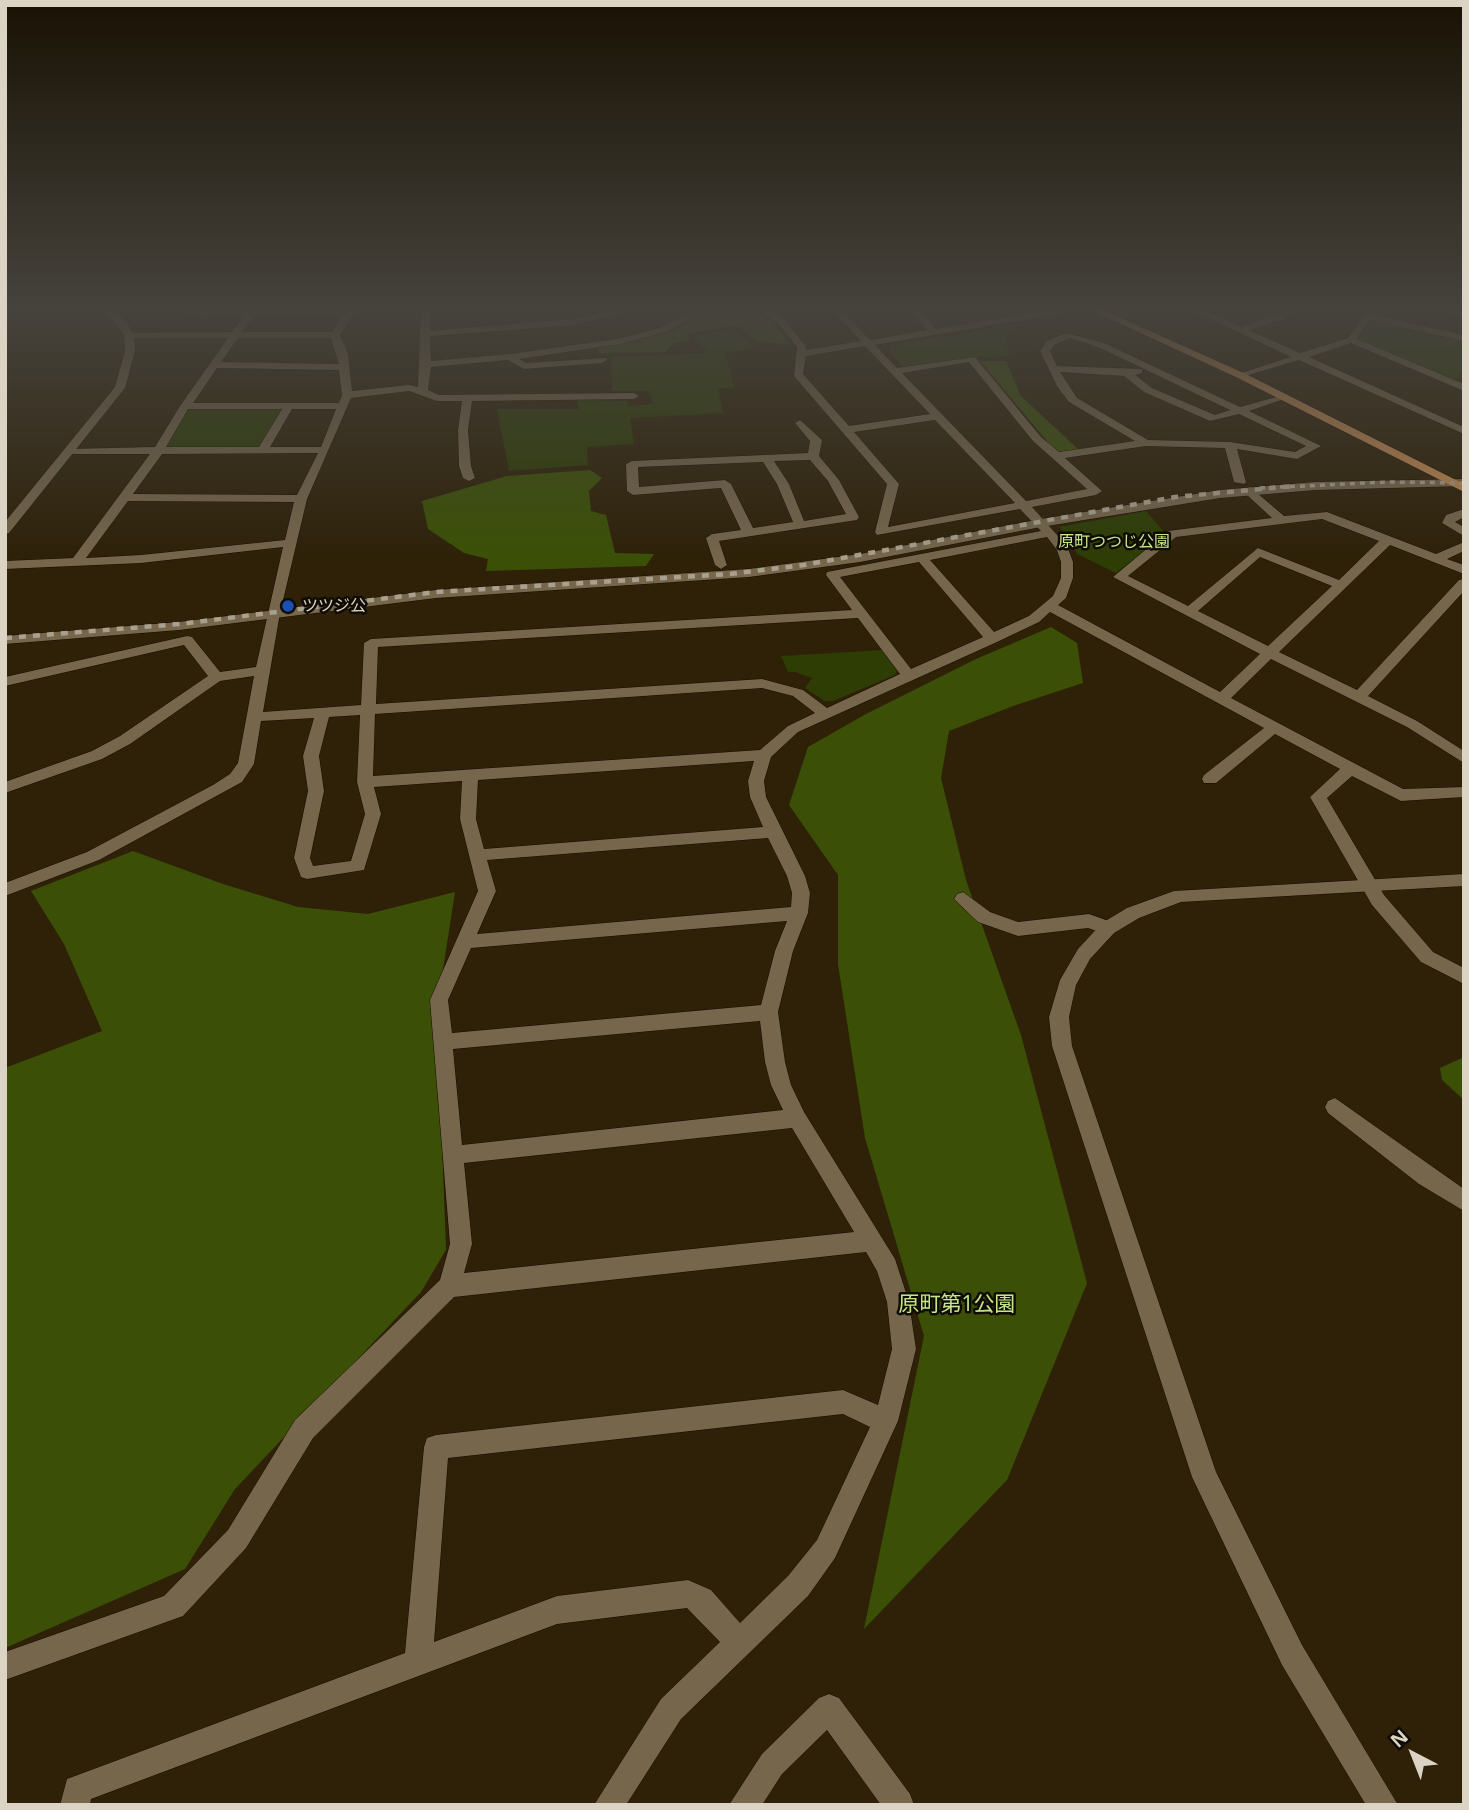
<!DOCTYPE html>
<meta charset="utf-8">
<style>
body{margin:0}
#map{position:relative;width:1469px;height:1810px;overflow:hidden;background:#2e2108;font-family:"Open Sans",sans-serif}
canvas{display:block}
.frame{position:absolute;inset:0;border:7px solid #dbd3c4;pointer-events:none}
.north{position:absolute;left:1378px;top:1719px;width:70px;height:70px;-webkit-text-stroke:5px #110c03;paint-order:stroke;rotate:318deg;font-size:19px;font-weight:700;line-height:28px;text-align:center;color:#dbd3c4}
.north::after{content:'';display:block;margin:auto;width:24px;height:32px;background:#dbd3c4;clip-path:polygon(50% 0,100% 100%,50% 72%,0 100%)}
</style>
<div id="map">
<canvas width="1469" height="1810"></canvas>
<div class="frame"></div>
<div class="north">N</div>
</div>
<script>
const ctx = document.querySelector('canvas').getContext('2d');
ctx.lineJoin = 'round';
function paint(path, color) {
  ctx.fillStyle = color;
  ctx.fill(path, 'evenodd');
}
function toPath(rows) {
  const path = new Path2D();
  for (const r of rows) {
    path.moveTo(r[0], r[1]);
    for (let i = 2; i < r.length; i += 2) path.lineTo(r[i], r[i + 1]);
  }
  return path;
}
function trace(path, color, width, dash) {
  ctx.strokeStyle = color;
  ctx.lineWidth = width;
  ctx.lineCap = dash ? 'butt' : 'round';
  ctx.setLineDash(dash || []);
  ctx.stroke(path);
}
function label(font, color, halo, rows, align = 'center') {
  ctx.font = font + ' "Open Sans","Noto Sans JP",sans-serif';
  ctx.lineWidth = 5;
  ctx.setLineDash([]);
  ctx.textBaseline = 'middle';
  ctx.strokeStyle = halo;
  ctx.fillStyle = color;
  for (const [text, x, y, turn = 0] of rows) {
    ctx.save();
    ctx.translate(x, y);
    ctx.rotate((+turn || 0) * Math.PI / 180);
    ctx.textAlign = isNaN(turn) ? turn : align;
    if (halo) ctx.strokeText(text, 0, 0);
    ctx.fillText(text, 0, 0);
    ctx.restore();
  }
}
paint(toPath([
 [1371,320,1464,340,1464,367,1456,382,1357,340],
 [1018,324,1019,325,1005,337,1009,356,978,357,908,367,902,366,889,351,890,347,899,344],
 [734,329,754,348,725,353,734,387,718,389,723,413,630,418,634,444,587,447,588,465,509,471,497,409,579,409,577,400,627,401,628,406,653,404,649,391,612,391,611,357,708,353,693,336],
 [194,408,281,409,283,411,263,446,257,448,164,449,184,412],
 [1146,511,1166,534,1116,573,1077,554,1071,540,1059,527],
 [883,650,897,671,895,675,833,701,825,701,805,688,812,678,795,672,788,672,781,656]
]), '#2d3d04');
paint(toPath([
 [710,310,753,310,773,322,791,345,757,341,740,327,730,326,686,334,690,340,675,343,665,352,599,353,598,348,668,333],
 [980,361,1006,361,1021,396,1079,450,1057,453],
 [590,470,602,478,589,491,591,511,606,515,615,553,654,554,646,566,486,571,488,559,464,553,428,529,422,501,507,476],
 [1051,627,1077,643,1083,683,1013,706,949,731,941,778,966,880,1021,1035,1087,1283,1007,1480,864,1629,924,1336,865,1138,838,964,838,875,789,805,808,747,866,714,976,659],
 [133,851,223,884,298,907,368,914,455,892,437,1008,446,1250,421,1292,235,1489,185,1569,5,1648,5,1068,102,1031,64,944,31,891],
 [1464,1057,1464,1100,1442,1080,1440,1068]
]), '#3b5006');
const minor = toPath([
 [5,310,14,310,5,314,5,310],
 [180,310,356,310,340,335,348,354,352,391,409,385,418,387,421,310,430,310,430,331,574,319,617,310,632,310,574,325,430,336,431,361,510,354,617,339,660,328,695,310,706,310,666,332,620,344,519,359,526,363,606,358,607,360,602,363,524,369,508,360,431,367,428,390,439,395,634,393,639,396,634,399,472,401,468,430,471,466,475,478,469,481,463,478,459,466,458,430,462,401,437,401,409,391,351,398,307,499,280,613,263,712,361,705,364,643,371,639,852,610,826,575,827,572,1041,531,1020,509,877,535,875,532,887,484,794,376,797,347,777,322,759,310,769,310,783,318,805,345,806,350,861,341,832,310,841,310,870,340,927,330,910,310,919,310,936,329,1051,310,1069,310,1065,313,875,345,897,368,975,357,1041,437,1059,452,1135,441,1069,402,1057,386,1040,351,1047,341,1066,333,1104,343,1240,407,1287,394,1287,398,1249,411,1321,446,1297,459,1237,449,1246,482,1244,484,1234,482,1225,448,1146,446,1065,458,1102,491,1096,495,1032,507,1067,546,1073,562,1073,578,1066,598,1058,605,1220,692,1260,654,1113,577,1168,531,1272,518,1246,494,1244,491,1250,487,1284,516,1327,512,1436,554,1464,542,1464,551,1447,559,1464,565,1464,574,1390,545,1279,652,1357,690,1459,580,1464,579,1464,591,1368,696,1417,721,1464,751,1464,763,1407,727,1271,659,1231,698,1403,789,1464,787,1464,797,1401,801,1352,776,1327,798,1384,895,1433,952,1464,968,1464,984,1421,962,1372,905,1310,797,1340,769,1275,734,1216,783,1204,783,1202,779,1204,775,1264,728,1050,612,1039,622,997,642,798,732,771,757,764,781,766,797,805,876,810,893,808,913,793,951,778,1012,785,1062,791,1085,804,1112,895,1259,909,1302,916,1349,898,1421,835,1558,808,1596,681,1719,626,1805,594,1805,661,1699,720,1642,687,1608,557,1624,91,1799,90,1805,60,1805,67,1779,405,1653,424,1447,427,1438,436,1435,843,1390,878,1405,892,1349,887,1302,877,1271,866,1252,454,1297,313,1438,246,1548,183,1616,5,1680,5,1652,164,1596,228,1530,295,1420,440,1280,450,1244,430,1000,478,891,460,819,462,781,374,787,381,814,364,870,307,879,301,877,294,858,308,791,303,756,314,718,261,721,254,764,242,782,99,860,5,896,5,883,87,852,213,785,230,774,238,763,254,676,220,681,130,744,102,759,5,793,5,782,92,751,120,736,208,676,184,645,5,686,5,677,187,636,192,637,220,672,256,667,283,547,141,563,5,569,5,561,73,558,150,454,71,454,67,453,67,449,155,447,180,406,228,338,129,338,126,337,126,333,232,332,245,314,187,315,180,310],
 [345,313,332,332,242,332,255,314,345,313],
 [238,338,331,338,339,364,221,362,238,338],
 [1070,338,1098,347,1230,410,1215,415,1152,388,1135,375,1142,373,1142,369,1057,366,1050,351,1054,345,1070,338],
 [865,346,930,414,849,426,803,374,806,356,865,346],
 [969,362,1033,441,1087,489,1026,501,902,373,969,362],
 [217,368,339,370,342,395,339,403,193,403,217,368],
 [1060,372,1124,376,1144,392,1210,421,1239,414,1306,446,1295,452,1230,442,1148,440,1077,398,1060,372],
 [188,409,282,409,259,447,166,447,188,409],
 [292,409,336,409,321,447,270,447,292,409],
 [935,420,1015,503,888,527,899,484,854,432,935,420],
 [318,453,297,495,133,494,162,454,318,453],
 [128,501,294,502,285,540,141,555,86,558,128,501],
 [1322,519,1379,541,1339,580,1258,548,1188,606,1128,576,1176,537,1322,519],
 [1047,537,1057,550,1061,562,1061,578,1053,596,1029,616,994,632,930,560,1047,537],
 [1260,557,1332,586,1268,646,1198,611,1260,557],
 [919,562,983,637,911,669,840,577,919,562],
 [858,618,900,674,827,708,803,690,762,679,376,704,378,647,858,618],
 [762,688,793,696,815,713,788,726,760,750,373,776,375,714,762,688],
 [360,715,357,782,365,814,351,861,313,866,310,858,324,791,319,756,329,717,360,715],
 [754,761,748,781,750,797,763,827,484,849,476,819,478,780,754,761],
 [768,838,787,876,792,893,791,907,477,934,496,891,487,860,768,838],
 [787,921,775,951,761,1005,452,1033,448,1000,471,948,787,921],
 [760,1021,765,1062,771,1085,783,1110,462,1145,453,1049,760,1021],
 [792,1128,854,1232,464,1273,472,1244,464,1163,792,1128],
 [843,1414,870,1427,817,1540,788,1576,740,1623,711,1590,688,1580,557,1596,434,1642,448,1458,843,1414],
 [1192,310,1203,310,1241,327,1278,315,1282,310,1291,310,1284,319,1249,330,1300,353,1348,338,1368,310,1376,310,1373,315,1464,335,1464,341,1369,320,1357,339,1464,384,1464,391,1351,343,1309,357,1464,427,1464,434,1299,360,1238,378,1238,374,1291,357,1192,310],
 [1445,310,1464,310,1464,315,1447,312,1445,310],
 [800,420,822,440,819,456,839,480,859,517,857,520,719,541,727,565,721,569,715,565,706,538,712,534,741,530,721,488,633,495,627,491,626,464,632,461,808,453,810,441,795,423,800,420],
 [810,460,828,481,846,514,804,521,789,484,774,461,810,460],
 [763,462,777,484,793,522,753,528,731,484,725,480,639,487,638,467,763,462],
 [1464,509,1464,517,1455,522,1464,527,1464,536,1442,523,1446,515,1464,509],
 [963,892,990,912,1018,922,1089,914,1114,923,1117,928,1114,933,1108,935,1088,928,1018,936,978,922,954,899,957,894,963,892],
 [1335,1098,1464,1189,1464,1211,1419,1184,1328,1113,1325,1107,1328,1101,1335,1098],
 [829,1694,839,1698,910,1794,914,1805,881,1805,827,1730,782,1774,762,1805,729,1805,762,1754,819,1698,829,1694]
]);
const tertiary = toPath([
 [105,310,114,310,127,323,134,335,135,351,125,388,9,533,5,534,5,522,115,387,125,351,124,335,105,310],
 [1464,479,1464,486,1315,490,1220,498,1041,527,860,562,749,577,436,598,179,630,5,644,5,636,179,622,436,590,749,569,860,554,1041,519,1220,490,1315,482,1464,479],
 [1464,874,1464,886,1181,902,1139,918,1114,933,1090,959,1076,985,1069,1017,1072,1046,1216,1472,1302,1645,1398,1805,1366,1805,1282,1665,1192,1477,1052,1046,1049,1017,1060,980,1078,949,1102,923,1127,908,1174,891,1464,874]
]);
const primary = toPath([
 [1091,310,1103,310,1246,374,1464,484,1464,492,1238,378,1091,310]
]);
trace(minor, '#160a00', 1);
trace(tertiary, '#160a00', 1);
trace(primary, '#160a00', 1);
paint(minor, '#75664c');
paint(tertiary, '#75664c');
paint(primary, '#c18851');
trace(toPath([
 [1260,488,1388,482,1464,483]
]), '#a9a08e', 3.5, [5, 5]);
trace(toPath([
 [5,638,180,624,436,592,730,574,804,565,1175,497,1294,486]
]), '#a9a08e', 4.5, [7, 7]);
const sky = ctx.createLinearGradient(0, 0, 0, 563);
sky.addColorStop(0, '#191204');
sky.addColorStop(0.55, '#46433d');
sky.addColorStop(1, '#46433d00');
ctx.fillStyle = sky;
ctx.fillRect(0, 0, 1469, 563);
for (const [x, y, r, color] of [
 [288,606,7,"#1a4fb4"]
]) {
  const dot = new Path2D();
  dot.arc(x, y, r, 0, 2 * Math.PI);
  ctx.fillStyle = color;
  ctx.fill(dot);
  trace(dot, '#110c03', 2.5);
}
label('16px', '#c4e788', '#110c03', [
 ["原町つつじ公園",1114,542]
]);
label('16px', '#dbd3c4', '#110c03', [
 ["ツツジ公",302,606]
], 'left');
label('21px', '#c4e788', '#110c03', [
 ["原町第1公園",957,1305]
]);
</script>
